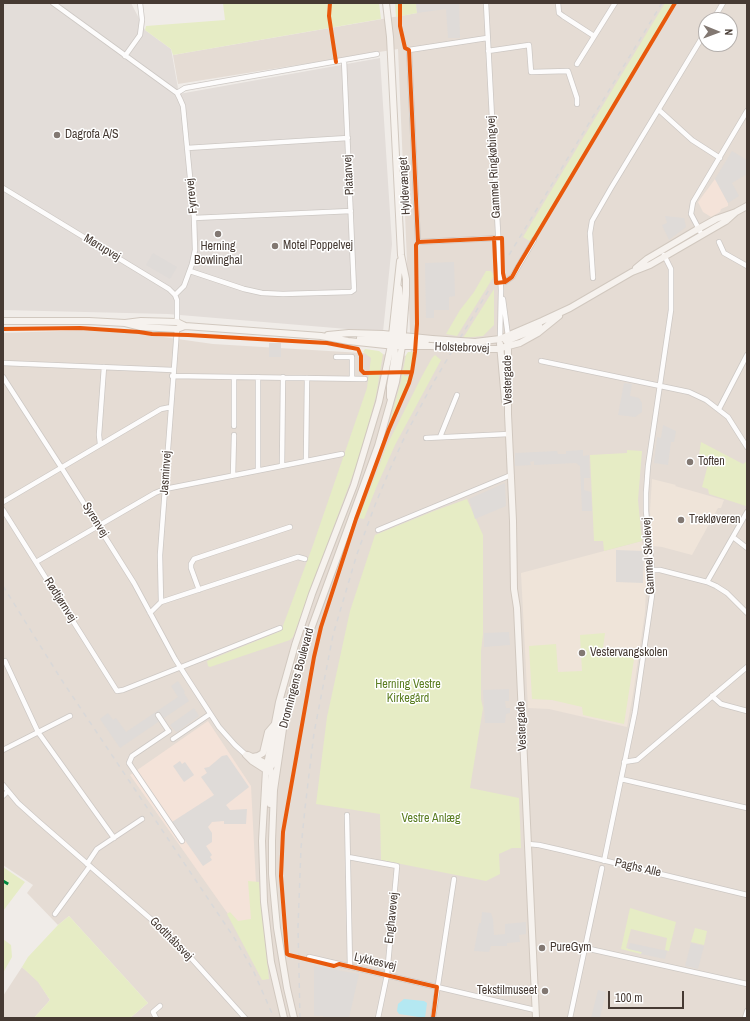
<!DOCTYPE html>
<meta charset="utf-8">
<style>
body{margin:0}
#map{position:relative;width:750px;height:1021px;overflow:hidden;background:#f0ece8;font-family:"Archivo Narrow",sans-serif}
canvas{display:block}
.frame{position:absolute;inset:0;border:4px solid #463a33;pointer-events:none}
.north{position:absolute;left:698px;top:12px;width:40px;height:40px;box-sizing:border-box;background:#fff;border:1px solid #b5b0ad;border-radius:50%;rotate:91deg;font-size:11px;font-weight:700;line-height:16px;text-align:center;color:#463a33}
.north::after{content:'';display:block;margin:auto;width:14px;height:18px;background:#827872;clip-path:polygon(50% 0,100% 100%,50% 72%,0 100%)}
.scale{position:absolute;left:608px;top:991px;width:76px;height:18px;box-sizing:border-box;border:2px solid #463a33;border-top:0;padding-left:5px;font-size:12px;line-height:14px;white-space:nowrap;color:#463a33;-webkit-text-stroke:3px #fff;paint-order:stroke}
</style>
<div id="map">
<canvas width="750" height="1021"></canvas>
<div class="frame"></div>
<div class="north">N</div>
<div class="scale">100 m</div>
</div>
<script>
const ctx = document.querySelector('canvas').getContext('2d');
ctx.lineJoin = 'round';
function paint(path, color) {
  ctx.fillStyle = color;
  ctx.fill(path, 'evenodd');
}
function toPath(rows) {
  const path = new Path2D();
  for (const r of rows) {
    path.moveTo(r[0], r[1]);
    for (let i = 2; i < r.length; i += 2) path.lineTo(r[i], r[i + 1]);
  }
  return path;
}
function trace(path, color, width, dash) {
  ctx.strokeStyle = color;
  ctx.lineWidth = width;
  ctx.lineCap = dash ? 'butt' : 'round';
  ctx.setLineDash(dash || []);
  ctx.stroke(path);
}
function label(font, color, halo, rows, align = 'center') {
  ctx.font = font + ' "Archivo Narrow",sans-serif';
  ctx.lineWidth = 3;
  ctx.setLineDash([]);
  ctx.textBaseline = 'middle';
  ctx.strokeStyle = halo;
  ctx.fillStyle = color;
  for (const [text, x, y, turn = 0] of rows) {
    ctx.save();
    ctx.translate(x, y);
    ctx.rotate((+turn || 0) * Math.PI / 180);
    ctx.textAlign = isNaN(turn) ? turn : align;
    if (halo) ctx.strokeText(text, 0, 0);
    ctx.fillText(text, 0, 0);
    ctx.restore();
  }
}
paint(toPath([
 [416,3,747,3,747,1018,130,1018,148,1003,69,916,58,925,27,893,33,885,3,865,3,333,90,330,135,333,213,344,411,356,398,49,178,84,173,55,417,13],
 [706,20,730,20,730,44,706,44],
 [22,967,38,981,50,1000,34,1018,3,1018,3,996]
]), '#e5dcd4');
paint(toPath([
 [715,179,728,203,728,206,721,209,720,212,711,217,703,212,698,202],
 [208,721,251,786,258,922,235,924,130,775]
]), '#f4e3d9');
paint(toPath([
 [3,3,131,3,145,30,171,49,179,94,380,58,392,244,383,332,168,314,3,310]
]), '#e3ddd9');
paint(toPath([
 [652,479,676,485,675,486,724,500,721,508,718,508,692,555,662,547,653,546,650,511],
 [642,541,647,564,645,612,633,694,627,727,549,709,528,708,521,573]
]), '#efe4d9');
paint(toPath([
 [223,3,379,3,381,19,173,55,171,49,145,30,146,26,225,20],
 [395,3,416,3,417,13,396,17],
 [665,3,674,3,531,242,523,237],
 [486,271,491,271,494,276,457,336,446,334,460,310,474,292],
 [494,289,494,325,483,336,463,338],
 [365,349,379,351,383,354,376,396,359,458,293,637,290,640,210,667,208,666,207,661,281,631,312,548,367,388,371,358,363,352],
 [408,352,414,352,411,369,409,371,404,371,404,376,409,376,408,381,385,439,401,381,406,355],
 [435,355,441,360,395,445,376,488,364,519,359,518,387,445,422,376,432,358],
 [701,442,743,464,747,461,746,506,709,494,708,489,702,487,710,457,699,455],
 [627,450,642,451,638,500,642,541,604,551,603,541,594,541,590,455,627,453],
 [467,499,483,535,483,634,481,651,481,699,483,708,470,788,519,798,521,848,512,848,499,854,500,874,486,881,381,860,380,814,316,804,327,717,350,611,375,535,434,511],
 [605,633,603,648,635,653,624,724,583,715,582,707,552,700,532,699,529,646,556,644,558,672,582,671,580,635],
 [3,867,25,882,3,911],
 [248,881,259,882,269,979,262,980,227,914,230,912,238,921,251,919],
 [630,908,676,922,669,951,665,950,667,938,631,929,626,948,642,952,641,954,621,949],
 [69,916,148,1003,130,1018,34,1018,50,1000,38,982,22,967,28,957,58,925],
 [695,928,707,931,704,945,691,942],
 [3,939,11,945,12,957,3,973]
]), '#e6ecc5');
paint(toPath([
 [416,3,459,3,460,38,448,38,446,9,417,13],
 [732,151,747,160,747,174,732,183,739,196,728,203,715,179],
 [665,216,684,218,686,227,669,240,662,225,667,223],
 [153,253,177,267,170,279,146,265],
 [454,262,455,296,449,297,449,310,434,310,434,318,426,318,425,263],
 [269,343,281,343,281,357,269,357],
 [624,383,632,384,630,396,639,398,642,403,642,412,635,417,618,415],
 [663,425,676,431,674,442,671,442,668,465,654,463,657,437,661,438],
 [583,450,583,456,589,455,590,478,584,478,584,490,591,492,592,511,582,511,580,466,576,463,534,465,534,461,530,462,531,465,515,466,515,453,557,451,558,454,566,454,566,451],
 [505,483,506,506,475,519,469,499],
 [616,550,644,551,643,583,616,582],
 [509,632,510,645,484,647,484,633],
 [178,681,185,692,184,693,189,701,120,748,100,719,108,713,113,720,116,718,126,732,178,697,171,686],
 [509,689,509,701,505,701,506,708,510,708,510,713,506,714,505,723,485,723,483,690],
 [194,708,199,716,177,732,175,731,170,725],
 [227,755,249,787,226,805,230,810,247,809,246,824,224,824,224,821,212,822,208,827,212,833,212,842,206,846,212,855,210,857,212,860,203,866,172,822,214,795,201,777,207,773,204,768,209,767,222,756],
 [180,761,182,764,185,762,194,775,184,782,173,766],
 [482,912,491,913,493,919,494,935,505,934,505,924,526,922,526,934,519,935,520,942,507,943,507,946,491,946,489,952,474,951,479,923,481,923],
 [630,943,667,951,665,959,641,954,642,952,628,949],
 [691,943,704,946,698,969,685,966],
 [314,966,359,974,349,1018,323,1018,323,1016,314,1016],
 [598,990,606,992,600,1018,591,1018]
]), '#dfdbd8');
paint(toPath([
 [404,999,424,1001,427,1003,425,1018,399,1014,397,1011,398,1004]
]), '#b4e8f2');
const street = toPath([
 [53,3,177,93,180,99,183,106,194,218,195,250,192,264,184,286,175,295],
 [486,3,501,290,500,339],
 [558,3,559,13,563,16,594,36],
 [713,20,723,3],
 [487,38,409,50,418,242,498,238],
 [488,51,529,45,531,72,568,71,577,98,577,104],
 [125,56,140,35,142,20,140,3],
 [577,64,615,3],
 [177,93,185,88,377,54],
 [659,110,692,140,720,158],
 [187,148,348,138],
 [3,188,169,289,175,295,177,300,177,322],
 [194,218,351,211],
 [702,235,691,214,693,202,747,111],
 [719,242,724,253,747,266],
 [190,271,244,289,262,293,283,294,351,292,354,290,344,60],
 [593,278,590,233,592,221,611,188,706,31],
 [501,282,505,282,512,277,534,240],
 [503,299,508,336],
 [336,357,352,357,352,378],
 [541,361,689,392,706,400,728,417,747,447],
 [3,363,173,370],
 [172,376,365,379],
 [3,377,61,467,134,583,175,659,189,681,219,727,235,745,246,755],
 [234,377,234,426],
 [719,409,747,355],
 [440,437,457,395],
 [426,438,509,434],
 [100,444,99,435,104,367],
 [306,461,307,378],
 [282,466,283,377],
 [258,470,258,377],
 [233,475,234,435],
 [3,502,161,409,171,407],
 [3,510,117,691,123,690,280,628],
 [378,530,511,475],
 [733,537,747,548],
 [36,562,155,493,165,489,342,454],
 [652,570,660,570,707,582,716,586,727,593,747,613],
 [707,582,747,512],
 [199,590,191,568,191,564,194,559,290,527],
 [161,602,298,557,305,559],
 [150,613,161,602,160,555,177,329],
 [5,661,38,732,114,838],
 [712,696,721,704,747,711],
 [158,715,168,730],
 [169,731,132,756,129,763,182,841],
 [173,739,210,714],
 [3,750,70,716],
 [624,762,637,760,747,667],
 [621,779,747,808],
 [3,785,18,803,38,821,160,927,191,958,245,1018],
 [3,796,8,791],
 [347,815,350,967],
 [528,844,539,845,561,850,747,895],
 [348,857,397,866,387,975,378,1018],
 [604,861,635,712,652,595,652,570,646,511,646,493,648,466,671,310,671,269,664,255],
 [87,864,97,849,142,819],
 [55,914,90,866],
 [585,948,747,984],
 [309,957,535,1010],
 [156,1018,153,1012,160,1006],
 [433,1018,454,879],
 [570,1018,602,868],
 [745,1018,747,1011]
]);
const secondary = toPath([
 [636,268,647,259,696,230,716,219,736,212,747,206],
 [399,288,400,296,398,327,398,335,399,339],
 [3,321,89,321,125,323,141,327,177,329,185,326],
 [125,323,141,321,177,322,185,326,321,336,348,341,395,346,431,346],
 [328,335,349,333,383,334,432,339],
 [508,336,508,414,513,521,514,589,517,608,536,1018],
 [360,338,394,340],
 [506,341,529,332,539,325],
 [399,342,426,341],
 [475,342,500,339,542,321,570,308,632,272,650,265,726,221,736,212],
 [500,344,505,401],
 [475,349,497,349,520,343,538,333,559,316],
 [390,397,390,386,395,355,394,342],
 [246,755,252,761,266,770,270,768,273,763,285,701],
 [248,755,267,764,270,768,272,775,270,793,270,804],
 [253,757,258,756,263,753,268,732,274,725],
 [284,1018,271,962,264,902,262,841,266,770,279,702,295,645,312,594,354,485,379,402,391,345,400,261],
 [294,1018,287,988,277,928,272,874,272,841,274,790,283,729,295,678,304,648,378,446,396,382,402,346,406,295,406,279,401,255,390,37,386,3]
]);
trace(street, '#cdc8c4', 6);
trace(secondary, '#d1c8bf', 8);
trace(street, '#fdfcfc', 4.5);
trace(secondary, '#f6f2ee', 6);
trace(toPath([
 [509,255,662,3],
 [3,586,61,679,235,939,253,970,274,1018],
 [300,1018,298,927,301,848,305,808,314,733,333,635,357,554,375,505,390,469,406,434,433,383,490,288]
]), '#d9d8d8', 1.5, [5, 5]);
const secondaryBridge = toPath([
 [432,339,475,342],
 [431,346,475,349]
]);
trace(secondaryBridge, '#d1c8bf', 8, []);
trace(secondaryBridge, '#f6f2ee', 6);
trace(toPath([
 [3,881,10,885]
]), '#00873e', 3, [6, 3]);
trace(toPath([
 [330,3,329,16,336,62],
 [400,3,400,26,405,48,409,50,418,242,416,245,417,324,415,352,412,372,409,383,389,429,356,519,321,627,314,657,283,832,281,876,287,954,289,955,334,966,339,964,437,987,433,1018],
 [494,238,496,283,505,282,512,277,518,266,675,3],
 [418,242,502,238,503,273,505,282],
 [3,329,80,328,139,332,152,334,188,335,327,343,358,349,361,356,361,370,364,373,412,372]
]), '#e8590c', 4);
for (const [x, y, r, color] of [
 [57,135,4,"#827872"],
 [218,234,4,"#827872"],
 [275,246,4,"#827872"],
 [690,462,4,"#827872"],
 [681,520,4,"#827872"],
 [582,653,4,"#827872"],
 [542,948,4,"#827872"],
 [545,991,4,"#827872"]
]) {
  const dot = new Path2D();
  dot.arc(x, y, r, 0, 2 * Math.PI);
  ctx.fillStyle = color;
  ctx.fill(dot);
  trace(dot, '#fff', 1.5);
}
label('12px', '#463a33', '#fff', [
 ["Dagrofa A/S",65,135],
 ["Motel Poppelvej",283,246],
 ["Herning",218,247,"center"],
 ["Bowlinghal",218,261,"center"],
 ["Toften",698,462],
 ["Trekløveren",689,520],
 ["Vestervangskolen",590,653],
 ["PureGym",550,948],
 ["Tekstilmuseet",537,991,"right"]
], 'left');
label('12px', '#463a33', '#fff', [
 ["Gammel Ringkøbingvej",494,167,-93],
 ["Platanvej",349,175,-93],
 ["Hyldevænget",405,186,-93],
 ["Fyrrevej",192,196,-96],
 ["Mørupvej",102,248,31],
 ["Holstebrovej",462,348,2],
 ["Vestergade",508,380,-91],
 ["Jasminvej",166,473,-86],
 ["Syrenvej",95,520,58],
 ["Gammel Skolevej",649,556,-93],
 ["Rødtjørnvej",60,600,58],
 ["Dronningens Boulevard",297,678,-75],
 ["Vestergade",522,726,-92],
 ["Paghs Alle",638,868,13],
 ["Enghavevej",392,918,-84],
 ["Godthåbsvej",171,939,45],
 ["Lykkesvej",375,962,13]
]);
label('12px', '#5a7d21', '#fff', [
 ["Herning Vestre",408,685],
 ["Kirkegård",408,699],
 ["Vestre Anlæg",431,819]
]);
</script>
